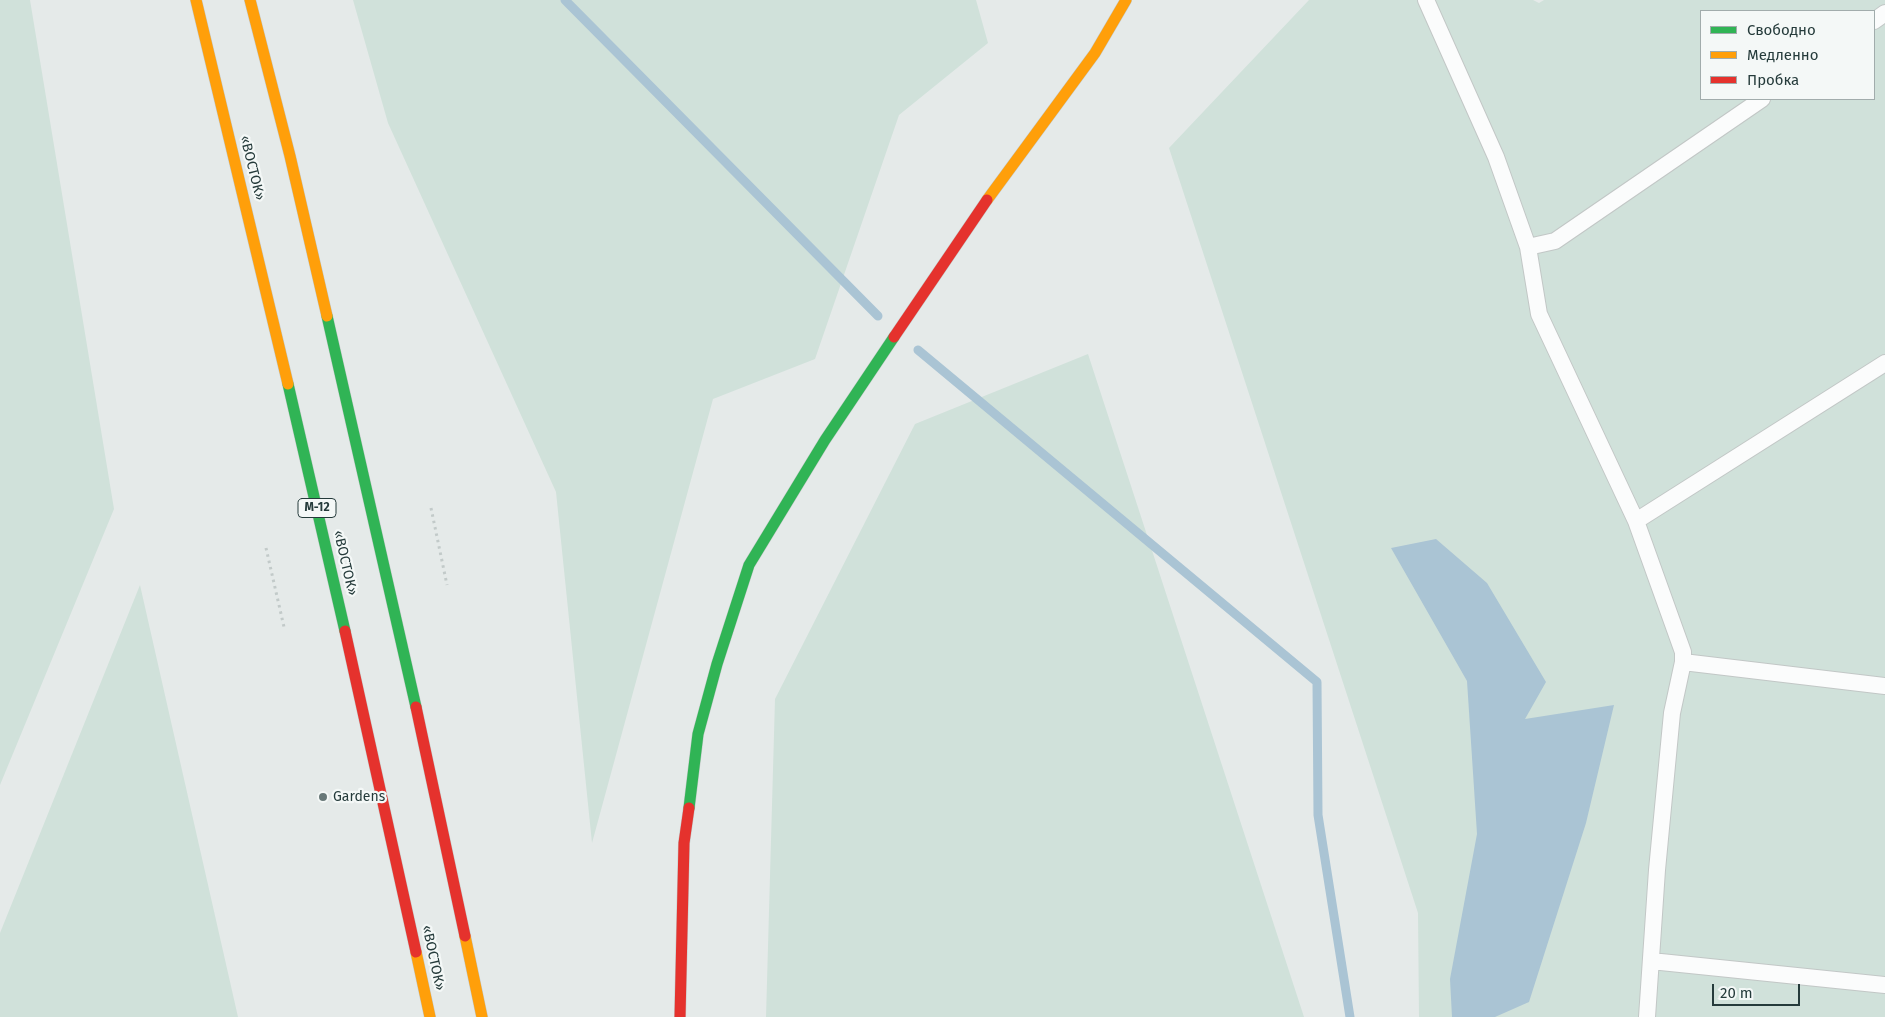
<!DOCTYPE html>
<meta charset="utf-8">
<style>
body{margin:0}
#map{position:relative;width:1885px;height:1017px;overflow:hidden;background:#e5eae9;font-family:"Fira Sans",sans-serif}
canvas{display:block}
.legend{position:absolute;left:1700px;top:10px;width:175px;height:90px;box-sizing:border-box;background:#f4f8f7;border:1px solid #a1acac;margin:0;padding:6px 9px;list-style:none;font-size:15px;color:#253b3b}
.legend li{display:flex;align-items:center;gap:10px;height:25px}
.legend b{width:25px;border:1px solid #a1acac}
.scale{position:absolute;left:1712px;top:984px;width:88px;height:22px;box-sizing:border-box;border:2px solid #253b3b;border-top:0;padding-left:6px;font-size:15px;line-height:18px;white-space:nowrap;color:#253b3b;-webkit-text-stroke:4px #f4f8f7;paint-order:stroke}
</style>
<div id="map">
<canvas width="1885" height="1017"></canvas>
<ul class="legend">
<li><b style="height:6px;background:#30b455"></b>Свободно</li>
<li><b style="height:6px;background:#ff9f0a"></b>Медленно</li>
<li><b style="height:6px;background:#e5322d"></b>Пробка</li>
</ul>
<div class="scale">20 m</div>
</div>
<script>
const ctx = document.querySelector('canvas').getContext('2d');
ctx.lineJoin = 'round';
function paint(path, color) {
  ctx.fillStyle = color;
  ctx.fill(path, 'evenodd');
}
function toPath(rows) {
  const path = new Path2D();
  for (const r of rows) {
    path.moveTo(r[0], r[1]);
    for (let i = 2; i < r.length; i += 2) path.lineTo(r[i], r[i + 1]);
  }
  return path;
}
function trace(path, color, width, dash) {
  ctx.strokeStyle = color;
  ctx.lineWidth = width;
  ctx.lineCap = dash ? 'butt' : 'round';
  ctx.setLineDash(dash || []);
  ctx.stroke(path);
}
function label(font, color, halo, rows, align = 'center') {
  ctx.font = font + ' "Fira Sans",sans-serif';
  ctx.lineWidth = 4.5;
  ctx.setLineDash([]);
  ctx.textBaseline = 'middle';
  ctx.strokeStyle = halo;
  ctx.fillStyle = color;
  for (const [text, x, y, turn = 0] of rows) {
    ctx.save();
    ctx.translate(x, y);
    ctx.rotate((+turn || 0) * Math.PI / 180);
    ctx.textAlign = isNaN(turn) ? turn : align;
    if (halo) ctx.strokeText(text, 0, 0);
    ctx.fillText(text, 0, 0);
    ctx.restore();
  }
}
paint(toPath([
 [0,0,30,0,114,509,0,785],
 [353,0,976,0,988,43,899,115,815,359,713,399,592,843,556,492,388,123],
 [1309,0,1533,0,1539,3,1544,0,1885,0,1885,1017,1419,1017,1418,913,1169,148],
 [1701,11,1874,11,1874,99,1701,99],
 [1088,354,1304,1017,766,1017,775,699,915,424],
 [140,585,238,1017,0,1017,0,933]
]), '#d0e1da');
paint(toPath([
 [1436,539,1487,583,1546,682,1525,719,1614,705,1586,823,1529,1002,1495,1017,1452,1017,1450,979,1477,834,1467,681,1391,548]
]), '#aac4d4');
trace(toPath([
 [565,0,878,316],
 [918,350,1317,682,1318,815,1350,1017]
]), '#aac4d4', 9);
const lane = toPath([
 [1426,0,1496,157,1528,247,1539,314,1636,521,1683,652,1683,662,1672,713,1657,870,1647,1017],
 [1874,21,1885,13],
 [1528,247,1555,241,1762,99],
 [1636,521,1885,363],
 [1683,662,1885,686],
 [1651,961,1885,985]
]);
const fast = toPath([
 [327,316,416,707],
 [288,384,345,631],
 [689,808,698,734,717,664,749,565,825,440,894,337]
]);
const slow = toPath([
 [196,0,288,384],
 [250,0,290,156,327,316],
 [987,200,1095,53,1126,0],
 [465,936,482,1017],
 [416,952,430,1017]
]);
const jam = toPath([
 [894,337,987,200],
 [345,631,416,952],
 [416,707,465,936],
 [680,1017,684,843,689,808]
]);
trace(lane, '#c2c7c6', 18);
trace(fast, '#c2c8c7', 12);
trace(slow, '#c2c8c7', 12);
trace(jam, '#c2c8c7', 12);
trace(toPath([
 [431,508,447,585],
 [266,548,284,627]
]), '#c2cac9', 3, [2.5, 4]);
trace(lane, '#fbfcfc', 16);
trace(fast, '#30b455', 11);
trace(slow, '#ff9f0a', 11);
trace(jam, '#e5322d', 11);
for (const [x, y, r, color] of [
 [323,797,5,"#687878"]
]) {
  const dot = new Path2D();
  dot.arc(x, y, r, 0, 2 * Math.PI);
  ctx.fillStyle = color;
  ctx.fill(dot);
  trace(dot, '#f4f8f7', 2);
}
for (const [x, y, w] of [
 [317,508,38]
]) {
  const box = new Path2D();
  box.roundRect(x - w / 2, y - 9.5, w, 19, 4);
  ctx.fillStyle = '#f4f8f7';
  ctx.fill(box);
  trace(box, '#253b3b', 1);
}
label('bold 12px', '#253b3b', null, [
 ["М-12",317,508]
]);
label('14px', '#253b3b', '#f4f8f7', [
 ["«ВОСТОК»",252,168,76],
 ["«ВОСТОК»",345,563,77],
 ["«ВОСТОК»",433,958,78]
]);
label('14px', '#253b3b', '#f4f8f7', [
 ["Gardens",333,797]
], 'left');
</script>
